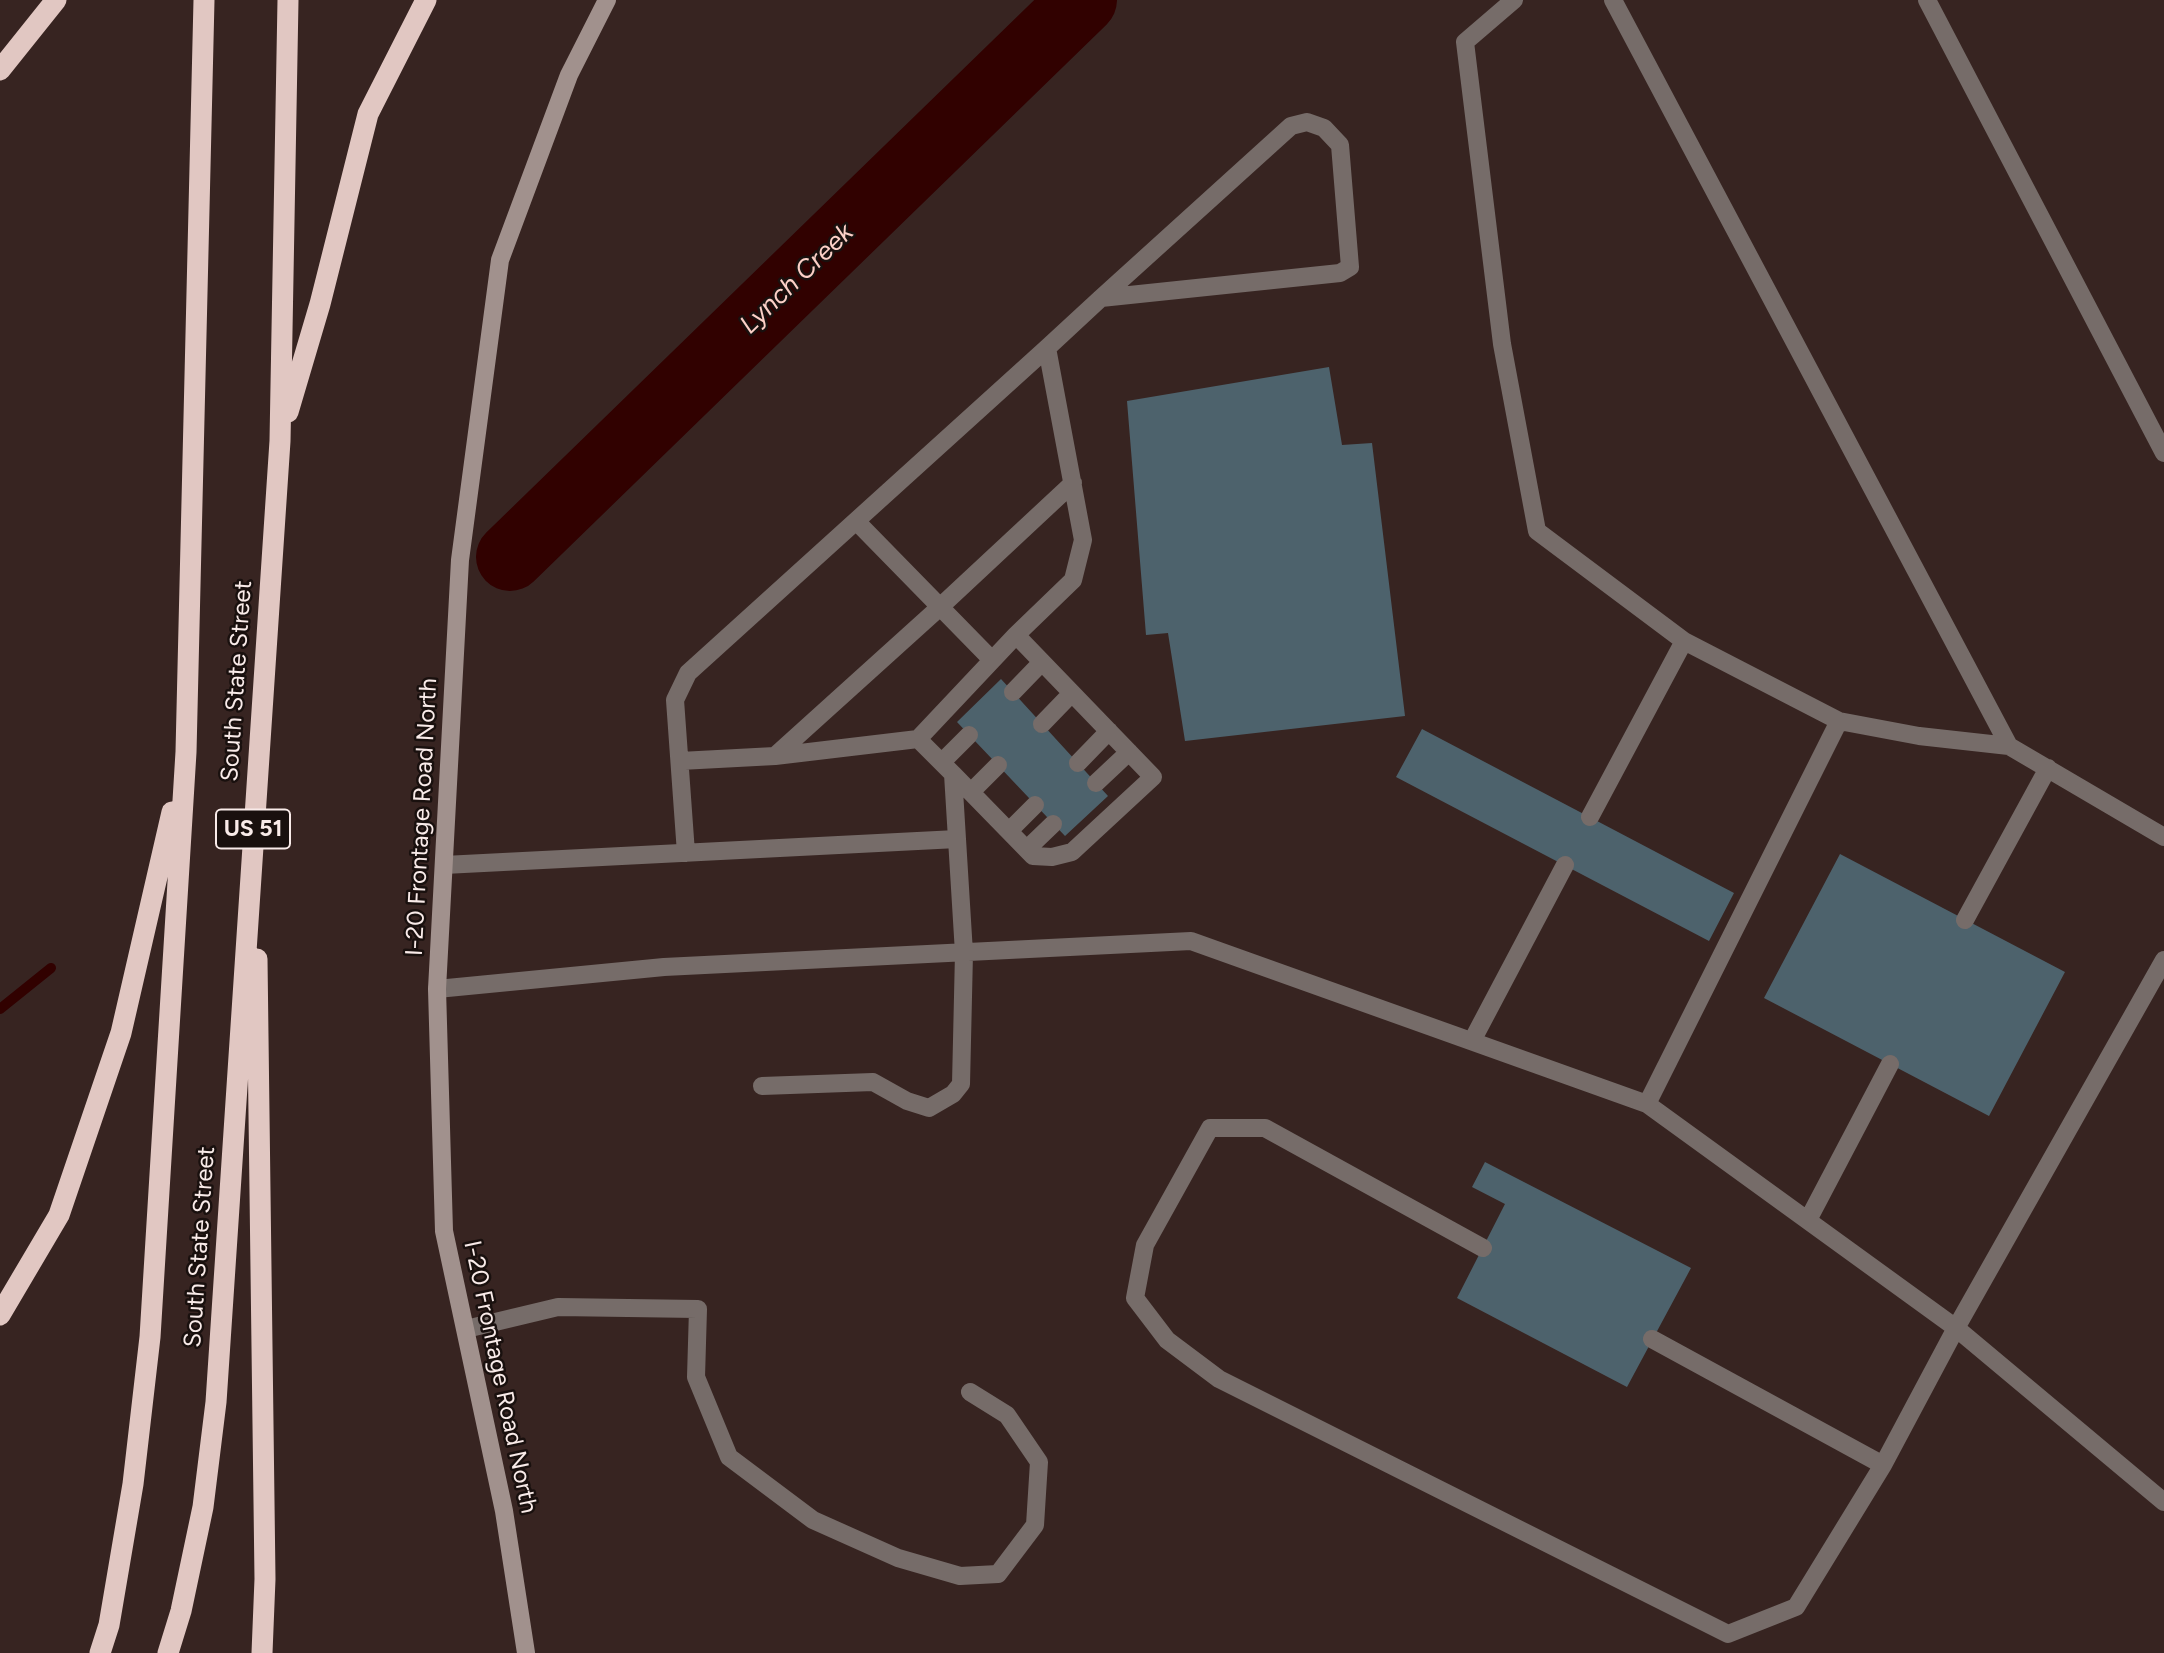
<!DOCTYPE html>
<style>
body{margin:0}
canvas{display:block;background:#372421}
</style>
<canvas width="2164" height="1653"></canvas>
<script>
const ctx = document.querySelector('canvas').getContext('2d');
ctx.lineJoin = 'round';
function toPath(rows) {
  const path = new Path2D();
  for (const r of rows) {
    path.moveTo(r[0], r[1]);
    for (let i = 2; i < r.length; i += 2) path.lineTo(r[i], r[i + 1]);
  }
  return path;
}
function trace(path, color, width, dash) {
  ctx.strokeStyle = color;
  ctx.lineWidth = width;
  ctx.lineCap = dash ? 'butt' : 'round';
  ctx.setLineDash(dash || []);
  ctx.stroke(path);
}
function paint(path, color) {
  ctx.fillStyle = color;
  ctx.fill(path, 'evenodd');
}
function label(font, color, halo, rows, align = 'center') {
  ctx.font = font + ' Figtree,sans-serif';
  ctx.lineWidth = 5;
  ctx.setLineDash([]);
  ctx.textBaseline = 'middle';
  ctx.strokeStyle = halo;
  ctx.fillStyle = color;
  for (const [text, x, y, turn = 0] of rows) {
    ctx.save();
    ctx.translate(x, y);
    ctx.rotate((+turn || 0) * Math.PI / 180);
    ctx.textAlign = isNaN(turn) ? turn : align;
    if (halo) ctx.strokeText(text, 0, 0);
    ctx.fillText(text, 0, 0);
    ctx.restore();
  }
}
trace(toPath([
 [0,1009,51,968]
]), '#310100', 10);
trace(toPath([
 [510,557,1083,0]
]), '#310100', 68);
paint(toPath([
 [1329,367,1342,445,1372,443,1405,716,1185,741,1168,633,1146,635,1127,401],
 [1001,679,1108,796,1065,836,957,722],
 [1422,729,1734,893,1709,941,1396,777],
 [1840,854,2065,972,1989,1116,1764,998],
 [1485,1162,1691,1268,1627,1387,1457,1298,1505,1204,1472,1187]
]), '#4d626c');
trace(toPath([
 [1514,0,1465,42,1502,344,1537,531,1684,641,1839,721,1919,736,2009,746,2164,837],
 [1613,0,2009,746],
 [1927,0,2164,453],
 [856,521,992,660],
 [1013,692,1042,662],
 [1042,724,1072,693],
 [918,739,1016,635,1073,580,1083,540,1047,348],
 [775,756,940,607,1073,483],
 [680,761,775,756,918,739,953,774,964,953,961,1084,953,1094,929,1108,907,1101,873,1082,762,1086],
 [942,762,969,735],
 [1078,763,1109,731],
 [953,774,1033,856,1052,857,1072,852,1153,777,1016,635],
 [1096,783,1129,752],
 [971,792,998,765],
 [1590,817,1684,641],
 [1009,831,1035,805],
 [1027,849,1053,824],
 [686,853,675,700,688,673,1047,348,1101,298,1291,126,1307,122,1324,128,1340,145,1350,267,1340,273,1101,298],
 [444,865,957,839],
 [1965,920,2048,768],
 [437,989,664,967,1191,941,1647,1104,1956,1328,2164,1502],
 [1472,1041,1565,865],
 [1647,1104,1839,721],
 [1808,1220,1890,1064],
 [1483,1248,1265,1128,1210,1128,1145,1245,1135,1298,1167,1340,1219,1379,1728,1634,1796,1607,1883,1465,1956,1328,2164,960],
 [466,1329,558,1307,698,1309,696,1377,729,1457,813,1520,898,1558,960,1576,998,1574,1035,1525,1039,1462,1007,1415,970,1392],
 [1652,1339,1883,1465]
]), '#766c69', 18);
trace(toPath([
 [526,1653,504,1511,444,1231,437,989,460,560,500,260,569,75,607,0]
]), '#a1918d', 18);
trace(toPath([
 [0,70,56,0],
 [288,412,320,304,368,114,426,0],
 [257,959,265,1579,262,1653],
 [0,1315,59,1215,121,1033,172,812],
 [100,1653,109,1625,133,1484,150,1337,186,752,204,0],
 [168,1653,181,1611,203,1507,216,1402,280,441,288,0]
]), '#e1c7c2', 21);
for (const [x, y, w] of [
 [253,829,74]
]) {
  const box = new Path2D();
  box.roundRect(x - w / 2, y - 19.5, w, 39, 5);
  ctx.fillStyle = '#19100e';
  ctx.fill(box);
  trace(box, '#f9ebe9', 2);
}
label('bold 23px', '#f9ebe9', null, [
 ["US 51",253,829]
]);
label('24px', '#f9ebe9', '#19100e', [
 ["South State Street",237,681,-86],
 ["I-20 Frontage Road North",422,817,-87],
 ["South State Street",200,1247,-86],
 ["I-20 Frontage Road North",500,1377,78]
]);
label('italic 26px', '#fcd0c7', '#19100e', [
 ["Lynch Creek",797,279,-44]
]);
</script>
